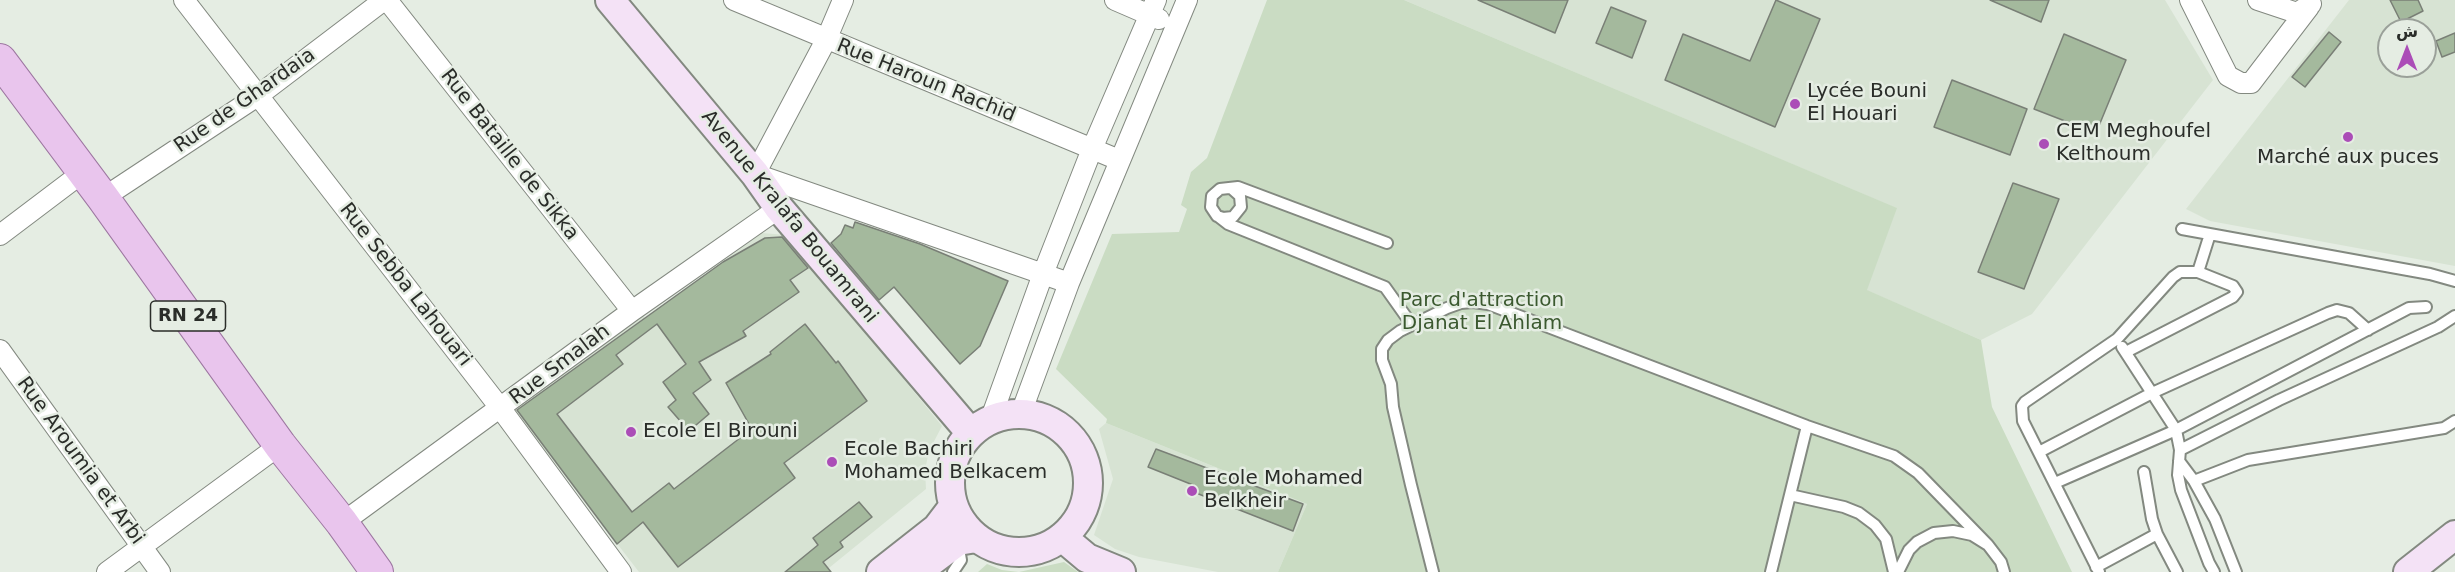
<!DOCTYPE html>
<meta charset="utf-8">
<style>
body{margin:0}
#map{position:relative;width:2455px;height:572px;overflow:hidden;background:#e5ede3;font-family:"DejaVu Sans",Cairo,sans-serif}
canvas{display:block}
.north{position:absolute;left:2377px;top:18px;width:60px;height:60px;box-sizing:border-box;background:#e5ede3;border:2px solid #9aa099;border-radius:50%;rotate:0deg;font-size:16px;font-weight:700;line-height:24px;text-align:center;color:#2a2d29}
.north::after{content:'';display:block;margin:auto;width:21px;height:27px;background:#ab4db7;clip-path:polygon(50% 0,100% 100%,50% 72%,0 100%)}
</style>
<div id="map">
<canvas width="2455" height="572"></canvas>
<div class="north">ش</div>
</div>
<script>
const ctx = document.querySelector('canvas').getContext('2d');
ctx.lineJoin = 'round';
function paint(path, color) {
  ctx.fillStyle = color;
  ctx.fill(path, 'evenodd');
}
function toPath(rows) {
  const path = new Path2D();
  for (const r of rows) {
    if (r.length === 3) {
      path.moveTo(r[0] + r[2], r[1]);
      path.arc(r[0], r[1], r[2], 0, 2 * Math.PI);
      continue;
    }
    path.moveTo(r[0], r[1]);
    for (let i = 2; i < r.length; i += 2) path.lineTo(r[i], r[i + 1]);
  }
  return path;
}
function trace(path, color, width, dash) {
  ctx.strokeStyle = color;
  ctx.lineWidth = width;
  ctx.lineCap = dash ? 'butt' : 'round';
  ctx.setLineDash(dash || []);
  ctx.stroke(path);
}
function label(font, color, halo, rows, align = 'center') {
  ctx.font = font + ' "DejaVu Sans",sans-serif';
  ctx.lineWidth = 5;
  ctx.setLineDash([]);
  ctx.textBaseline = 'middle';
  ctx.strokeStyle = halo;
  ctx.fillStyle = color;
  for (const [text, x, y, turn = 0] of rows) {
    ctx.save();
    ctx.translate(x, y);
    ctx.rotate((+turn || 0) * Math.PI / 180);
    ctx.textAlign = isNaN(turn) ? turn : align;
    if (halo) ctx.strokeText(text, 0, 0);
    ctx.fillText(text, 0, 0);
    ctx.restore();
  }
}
paint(toPath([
 [1404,0,2165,0,2213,80,2032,314,1981,340,1866,290,1896,208],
 [2349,0,2455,0,2455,266,2210,221,2186,209],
 [2389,30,2425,30,2425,66,2389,66],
 [762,233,786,235,942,426,929,451,925,470,926,489,824,572,639,572,514,410,641,313,645,318],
 [1106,423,1307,504,1278,572,1218,572,1139,557,1115,549,1094,535,1113,479,1099,429]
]), '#d7e3d3');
paint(toPath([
 [1267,0,1404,0,1897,208,1867,290,1981,340,1992,407,2072,572,1278,572,1307,504,1106,423,1107,419,1056,369,1112,234,1179,232,1187,209,1181,205,1191,172,1207,158],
 [1064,562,1078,572,978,572,987,564,1002,570,1019,572]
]), '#cadcc3');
const building = toPath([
 [1478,0,1568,0,1555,33,1478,0],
 [1776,0,1820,19,1775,127,1665,80,1683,34,1750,61,1776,0],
 [1990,0,2049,0,2041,22,1990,0],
 [2390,0,2418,0,2423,11,2401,22,2390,0],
 [1611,7,1646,21,1632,58,1596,43,1611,7],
 [2329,32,2341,42,2305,87,2292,77,2329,32],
 [2455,33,2455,52,2442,57,2436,41,2455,33],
 [2064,34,2126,60,2096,133,2034,109,2064,34],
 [1952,80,2027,109,2010,155,1934,127,1952,80],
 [2013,183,2059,199,2024,289,1978,272,2013,183],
 [855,222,920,244,1008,281,980,346,960,364,894,287,879,300,831,243,841,234,845,225,853,228,855,222],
 [782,237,808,268,790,280,799,292,743,331,746,336,699,362,711,380,693,393,709,414,689,431,668,407,676,400,663,382,686,364,657,324,616,355,623,364,557,414,632,512,669,483,674,489,740,438,736,433,749,424,726,383,771,354,770,352,805,324,836,363,838,361,867,401,784,463,795,478,678,567,643,522,617,544,517,410,723,262,765,238,782,237],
 [1156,449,1303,504,1293,531,1191,491,1193,485,1148,467,1156,449],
 [859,502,872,517,840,542,843,547,823,562,831,572,785,572,818,545,813,538,859,502]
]);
paint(building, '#a4b99d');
trace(building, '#797f76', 1.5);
const lane = toPath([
 [1231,188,1240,196,1241,207,1233,217,1223,218,1217,216,1211,207,1212,196,1220,189,1238,187,1387,243],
 [1219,217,1228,224,1385,287,1412,325],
 [2182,229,2430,274,2455,281],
 [2198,272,2210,234],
 [2122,347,2176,430,2180,450,2178,475,2181,490,2209,563,2214,572],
 [2180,450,2279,400,2438,327,2455,316],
 [2039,452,2152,393,2328,313,2337,310,2349,313,2368,330],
 [2179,461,2194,481,2215,519,2236,572],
 [2144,472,2152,519,2157,534,2177,572],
 [2194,481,2248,460,2444,428,2455,421],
 [2055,483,2176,430,2409,308,2426,307],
 [1790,495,1844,507,1859,513,1875,525,1886,539,1894,572],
 [2096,567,2157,534],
 [953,572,961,560,958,543],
 [1433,572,1411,485,1393,407,1391,384,1382,360,1382,349,1388,340,1400,331,1447,308,1461,303,1473,302,1488,304,1807,426,1894,456,1918,473,1988,545],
 [1771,572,1807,426],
 [1898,572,1909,550,1917,542,1934,533,1953,531,1972,535,1988,545,2001,562,2004,572],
 [2099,572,2023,421,2022,406,2025,402,2117,339,2173,277,2180,272,2198,272,2233,286,2237,292,2233,297,2126,352]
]);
const street = toPath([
 [184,0,501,409,621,572],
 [387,0,632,311],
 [734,0,1119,160],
 [843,0,826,40,755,174,1069,283],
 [1115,0,1159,19],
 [2190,0,2228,76,2241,83,2251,83,2309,7],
 [2258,0,2297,13,2311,4],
 [103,198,259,95,384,0],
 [0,235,82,173],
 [0,350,160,572],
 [1021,413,1069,283,1187,0],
 [991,418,1043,274,1092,149,1156,0],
 [342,523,632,311,779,208],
 [107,572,280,445]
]);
const secondary = toPath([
 [610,0,755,174,779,208,970,432],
 [1019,483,69],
 [1062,537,1087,558,1121,572],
 [881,572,937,528,953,507],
 [917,572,958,541,976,538],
 [2408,572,2455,535]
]);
const primary = toPath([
 [0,60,103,198,280,445,342,523,377,572]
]);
trace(lane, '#838980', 14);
trace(street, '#838980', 22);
trace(secondary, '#838980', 32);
trace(primary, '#9d77a1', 34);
trace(lane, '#fff', 10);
trace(street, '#fff', 20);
trace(secondary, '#f4e2f6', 28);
trace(primary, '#e9c5ed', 32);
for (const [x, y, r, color] of [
 [1795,104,6,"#ab4db7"],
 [2348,137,6,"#ab4db7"],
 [2044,144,6,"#ab4db7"],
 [631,432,6,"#ab4db7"],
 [832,462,6,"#ab4db7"],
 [1192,491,6,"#ab4db7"]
]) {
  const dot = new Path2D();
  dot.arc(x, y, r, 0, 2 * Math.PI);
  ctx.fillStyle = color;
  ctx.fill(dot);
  trace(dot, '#e5ede3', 2);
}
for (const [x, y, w] of [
 [188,316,75]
]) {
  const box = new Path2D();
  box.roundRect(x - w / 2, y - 15, w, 30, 4.5);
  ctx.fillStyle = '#e5ede3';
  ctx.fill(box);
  trace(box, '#2a2d29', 1.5);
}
label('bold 18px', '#2a2d29', null, [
 ["RN 24",188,316]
]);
label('20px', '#2a2d29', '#e5ede3', [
 ["Rue Haroun Rachid",926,81,22],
 ["Rue de Ghardaia",245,101,-35],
 ["Rue Bataille de Sikka",509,155,52],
 ["Avenue Kralafa Bouamrani",789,217,51],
 ["Rue Sebba Lahouari",405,285,52],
 ["Rue Smalah",560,365,-37],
 ["Rue Aroumia et Arbi",80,461,54]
]);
label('20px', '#2a2d29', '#e5ede3', [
 ["Lycée Bouni",1807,92],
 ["El Houari",1807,115],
 ["CEM Meghoufel",2056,132],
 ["Kelthoum",2056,155],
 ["Marché aux puces",2348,158,"center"],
 ["Ecole El Birouni",643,432],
 ["Ecole Bachiri",844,450],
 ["Mohamed Belkacem",844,473],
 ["Ecole Mohamed",1204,479],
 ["Belkheir",1204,502]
], 'left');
label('20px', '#3b592f', '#e5ede3', [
 ["Parc d'attraction",1482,301],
 ["Djanat El Ahlam",1482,324]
]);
</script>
